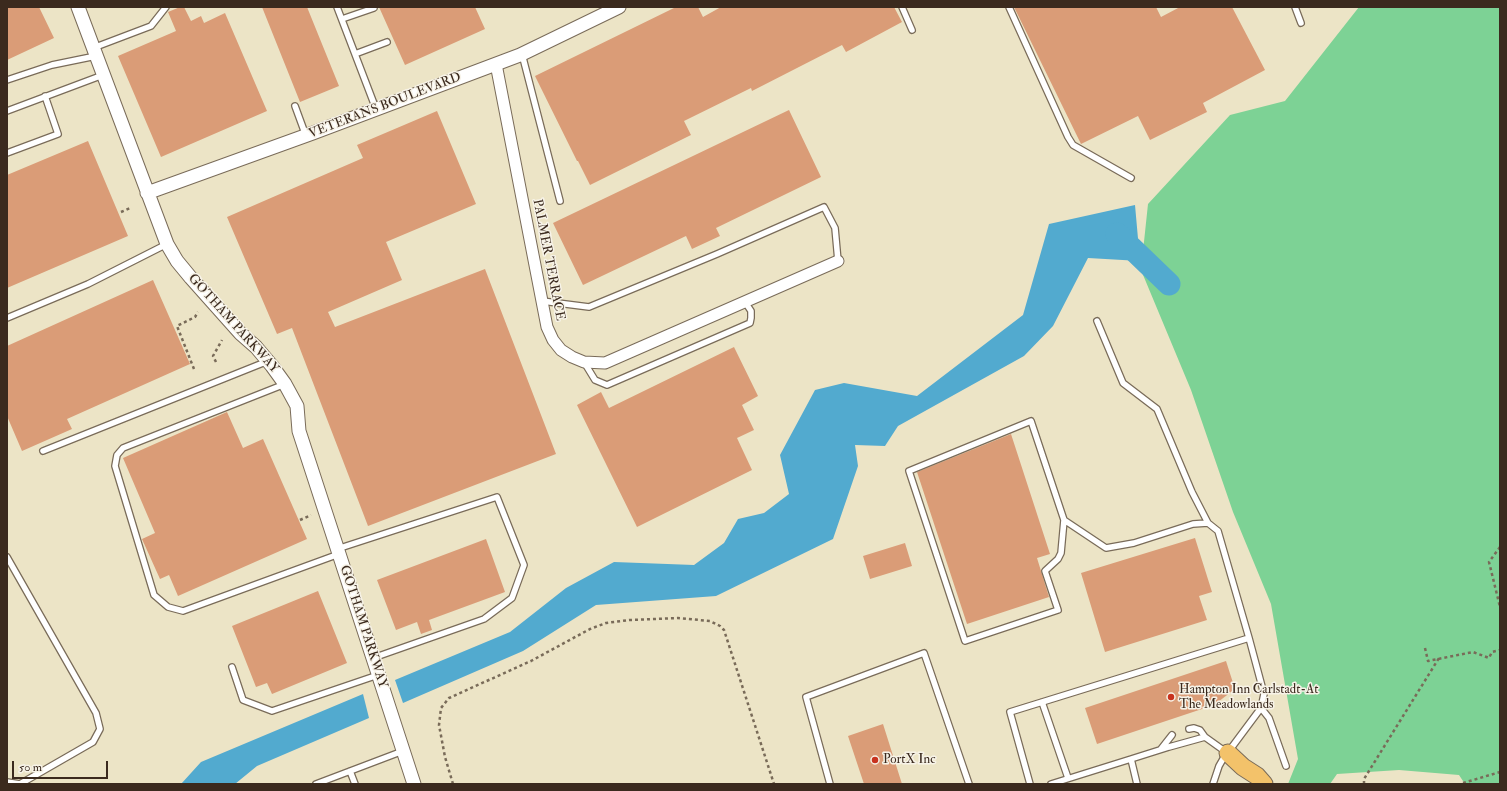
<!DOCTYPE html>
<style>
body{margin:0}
#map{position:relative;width:1507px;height:791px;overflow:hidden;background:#ece4c6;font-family:"IM FELL Double Pica",serif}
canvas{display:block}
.frame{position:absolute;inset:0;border:8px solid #3b2a1e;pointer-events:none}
.scale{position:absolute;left:12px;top:761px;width:96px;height:18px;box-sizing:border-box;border:2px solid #3b2a1e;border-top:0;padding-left:5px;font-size:12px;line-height:14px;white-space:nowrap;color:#3b2a1e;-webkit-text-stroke:3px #f7f3e8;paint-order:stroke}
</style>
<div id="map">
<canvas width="1507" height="791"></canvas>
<div class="frame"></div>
<div class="scale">50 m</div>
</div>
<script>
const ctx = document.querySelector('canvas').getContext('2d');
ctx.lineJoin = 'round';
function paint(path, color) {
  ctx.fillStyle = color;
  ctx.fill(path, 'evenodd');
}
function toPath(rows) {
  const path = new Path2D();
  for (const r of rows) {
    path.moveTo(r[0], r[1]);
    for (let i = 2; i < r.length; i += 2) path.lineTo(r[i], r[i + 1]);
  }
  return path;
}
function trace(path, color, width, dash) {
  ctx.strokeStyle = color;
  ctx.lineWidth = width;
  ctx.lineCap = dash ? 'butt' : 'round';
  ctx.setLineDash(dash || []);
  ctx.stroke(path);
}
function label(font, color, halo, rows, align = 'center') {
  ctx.font = font + ' "IM FELL Double Pica",serif';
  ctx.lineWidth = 3;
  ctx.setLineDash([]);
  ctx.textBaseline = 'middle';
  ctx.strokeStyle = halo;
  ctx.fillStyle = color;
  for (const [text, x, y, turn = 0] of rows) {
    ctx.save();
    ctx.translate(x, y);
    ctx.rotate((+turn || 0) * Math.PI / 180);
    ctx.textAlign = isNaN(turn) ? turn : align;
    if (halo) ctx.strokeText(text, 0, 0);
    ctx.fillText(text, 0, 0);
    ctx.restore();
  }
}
paint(toPath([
 [1359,7,1500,7,1500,784,1465,784,1459,775,1399,770,1337,774,1330,784,1288,784,1298,759,1271,604,1233,512,1191,390,1141,270,1148,204,1230,115,1285,101]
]), '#7dd295');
paint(toPath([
 [1135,205,1140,261,1088,258,1053,326,1024,356,898,426,885,446,855,445,858,466,833,539,716,596,596,605,523,651,403,703,395,680,510,632,566,588,614,562,694,565,724,543,738,519,764,513,789,494,780,455,815,390,844,383,917,396,1023,315,1049,224],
 [363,694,369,718,257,766,235,784,181,784,201,762]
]), '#52aacf');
trace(toPath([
 [1117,234,1169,284]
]), '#52aacf', 23);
paint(toPath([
 [7,7,39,7,54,38,7,60],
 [180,7,184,7,191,21,201,16,204,23,225,13,267,111,161,157,118,56,176,31,168,12],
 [262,7,307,7,339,86,300,102],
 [379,7,475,7,485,29,405,65],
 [676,7,698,7,703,17,721,7,894,7,902,22,846,52,842,45,752,91,751,88,684,121,691,135,590,185,578,161,577,161,535,76],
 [1014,7,1156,7,1161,17,1180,7,1232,7,1265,70,1203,103,1207,112,1150,140,1138,116,1081,144],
 [789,110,821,177,716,228,720,236,692,249,686,236,583,285,553,223],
 [437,111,476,204,386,242,402,280,328,312,335,327,485,269,556,454,368,526,292,328,277,334,227,217,363,158,357,145],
 [88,141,128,236,7,288,7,175],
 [153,280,190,364,67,419,72,429,22,451,7,416,7,346],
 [734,347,758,396,742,405,754,430,737,438,752,470,637,527,577,405,601,392,609,408],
 [227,412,243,448,263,439,307,539,178,596,169,575,160,579,142,539,155,533,123,458],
 [1011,434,1050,554,1037,558,1049,597,967,624,917,472],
 [1195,538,1212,592,1199,596,1207,620,1105,652,1081,573],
 [486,539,505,592,429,620,432,630,421,634,417,622,396,630,377,580],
 [905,543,912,566,870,579,863,556],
 [318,591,347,663,272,694,267,683,256,687,232,626],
 [1226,661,1235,689,1214,705,1097,744,1085,708],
 [883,724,902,784,864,784,848,736]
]), '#da9c77');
const service = toPath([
 [337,7,376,109],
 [902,7,912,30],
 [1009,7,1068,137,1073,145,1131,178],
 [1295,7,1301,23],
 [342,19,374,8,374,7],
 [93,48,151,26,166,7],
 [355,54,387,42],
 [522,54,560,201],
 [7,80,52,65,96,56],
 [295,106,306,136],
 [7,111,103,75],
 [7,153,58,134,45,96],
 [542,301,589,307,717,254,824,207,835,228,838,261],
 [7,318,88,284,167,244],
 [1097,321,1123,383,1157,409,1192,492,1208,523],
 [584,362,595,380,607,385,750,323,751,318,751,311,745,302],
 [285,384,123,448,117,455,115,466,154,595,168,607,183,611,339,554],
 [43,451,268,361],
 [1064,520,1061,553,1058,559,1045,571,1058,610,965,641,909,471,1031,421,1064,520,1106,548,1134,543,1193,524,1208,523,1218,531,1249,638,1264,694,1261,708,1223,759,1219,766,1213,784],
 [337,549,497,497,524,565,512,598,484,619,373,658],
 [7,557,96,713,100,729,93,742,20,784,7,782],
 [232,667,243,700,272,711,378,675],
 [1042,702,1068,778],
 [1261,708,1269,718,1286,766],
 [1189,729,1194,728,1200,730,1205,737],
 [1161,749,1172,735],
 [350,771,355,784],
 [316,784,403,751],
 [830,784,806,697,924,653,969,784],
 [1030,784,1010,712,1249,638],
 [1051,784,1131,759],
 [1137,784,1131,759,1169,747,1205,737,1226,752]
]);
const minor = toPath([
 [496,64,547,327,553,340,561,350,572,357,584,362,605,363,838,261]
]);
const tertiary = toPath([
 [78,7,167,244,177,261,191,278,240,333,256,347,272,366,285,384,297,406,299,431,414,784],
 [147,193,313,133,520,55,619,7]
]);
const primary = toPath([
 [1228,753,1243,767,1257,776,1264,784]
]);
trace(service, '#796b59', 8);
trace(minor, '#796b59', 13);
trace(tertiary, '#796b59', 15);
trace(primary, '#796b59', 19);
trace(toPath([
 [121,212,130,208],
 [216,362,213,356,222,340],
 [194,369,177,326,195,317,198,312],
 [300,520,311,515],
 [1500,547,1489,562,1500,607],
 [1425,648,1428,661,1473,652,1489,658,1492,652,1500,650],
 [1463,783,1500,772],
 [453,784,445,757,439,725,441,708,449,698,531,661,590,629,606,623,629,620,678,618,710,621,720,626,724,630,774,784],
 [1364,784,1364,779,1439,658]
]), '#796b59', 2.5, [3, 3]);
trace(service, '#fff', 5.5);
trace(minor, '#fff', 11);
trace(tertiary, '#fff', 13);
trace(primary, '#f3c26a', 17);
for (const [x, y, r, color] of [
 [1171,697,4,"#c8321e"],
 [875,760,4,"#c8321e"]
]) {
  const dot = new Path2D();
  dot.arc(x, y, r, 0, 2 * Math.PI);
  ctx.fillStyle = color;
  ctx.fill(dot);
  trace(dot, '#f7f3e8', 1.5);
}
label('13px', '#3b2a1e', '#f7f3e8', [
 ["VETERANS BOULEVARD",385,106,-21],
 ["PALMER TERRACE",548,260,79],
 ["GOTHAM PARKWAY",233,324,48],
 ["GOTHAM PARKWAY",363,627,72]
]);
label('13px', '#3b2a1e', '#f7f3e8', [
 ["Hampton Inn Carlstadt-At",1179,690],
 ["The Meadowlands",1179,705],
 ["PortX Inc",883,760]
], 'left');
</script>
